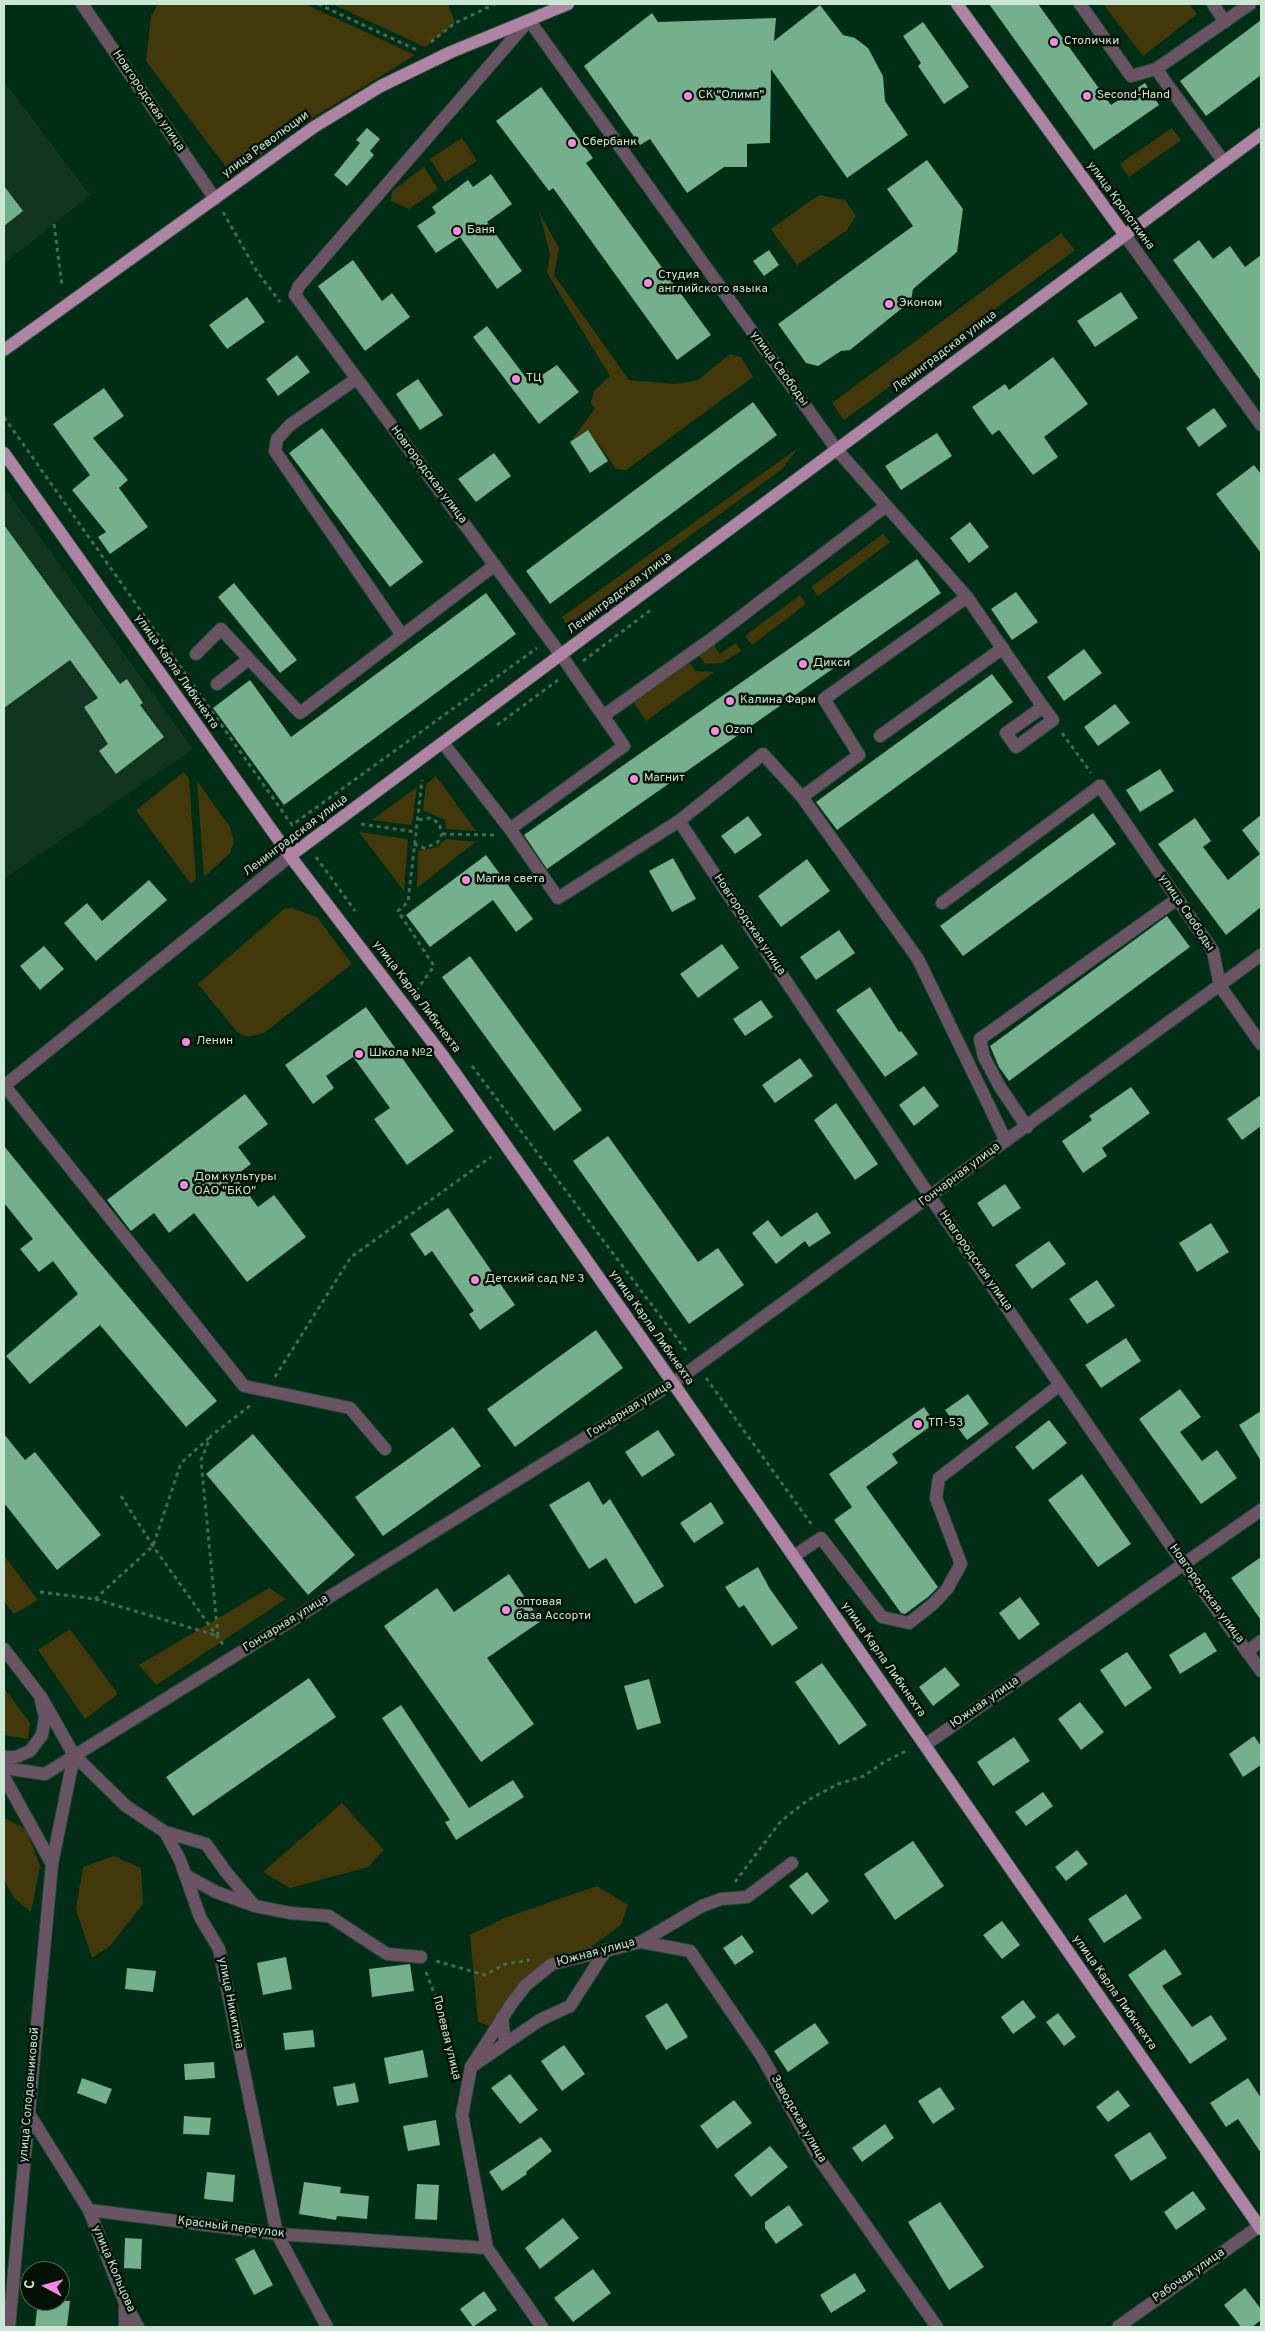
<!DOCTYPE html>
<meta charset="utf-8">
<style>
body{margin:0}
#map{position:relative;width:1265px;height:2331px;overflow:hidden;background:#002d16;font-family:Overpass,sans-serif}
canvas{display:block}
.frame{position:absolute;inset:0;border:5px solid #c9e7d3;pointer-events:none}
.north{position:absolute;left:20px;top:2261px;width:50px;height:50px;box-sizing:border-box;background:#001206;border:1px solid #506758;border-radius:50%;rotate:276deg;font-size:14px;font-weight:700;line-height:20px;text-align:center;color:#c9e7d3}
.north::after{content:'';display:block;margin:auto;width:18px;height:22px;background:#fd86e2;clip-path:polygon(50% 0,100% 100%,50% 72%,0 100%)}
</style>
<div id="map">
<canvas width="1265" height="2331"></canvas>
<div class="frame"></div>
<div class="north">С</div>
</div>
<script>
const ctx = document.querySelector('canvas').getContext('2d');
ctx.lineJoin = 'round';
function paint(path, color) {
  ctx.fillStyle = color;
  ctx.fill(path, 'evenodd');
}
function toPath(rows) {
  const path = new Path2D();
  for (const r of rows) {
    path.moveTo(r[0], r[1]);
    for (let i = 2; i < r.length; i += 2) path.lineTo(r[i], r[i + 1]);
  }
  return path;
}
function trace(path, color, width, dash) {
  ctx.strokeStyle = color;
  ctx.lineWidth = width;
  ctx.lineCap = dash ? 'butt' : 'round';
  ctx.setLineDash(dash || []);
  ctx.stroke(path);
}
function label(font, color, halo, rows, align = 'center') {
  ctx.font = font + ' Overpass,sans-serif';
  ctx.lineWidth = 5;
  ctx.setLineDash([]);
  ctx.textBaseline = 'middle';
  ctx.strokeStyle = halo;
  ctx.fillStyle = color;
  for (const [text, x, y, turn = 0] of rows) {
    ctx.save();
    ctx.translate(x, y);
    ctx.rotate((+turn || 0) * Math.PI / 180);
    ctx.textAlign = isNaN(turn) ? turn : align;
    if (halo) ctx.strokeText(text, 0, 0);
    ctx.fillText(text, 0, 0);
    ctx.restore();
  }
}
paint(toPath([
 [4,81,90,195,4,264],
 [4,487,193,749,4,879]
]), '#113521');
paint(toPath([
 [158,4,305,4,415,55,306,122,232,175,146,61,151,16],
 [332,4,448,4,455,23,425,47],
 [1103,4,1189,4,1197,14,1143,56],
 [1172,128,1181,140,1129,177,1120,164],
 [462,138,477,161,445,182,430,159],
 [424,167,438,189,409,209,391,201,392,191],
 [819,195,845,200,856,216,847,230,797,265,771,229],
 [539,212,559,248,554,275,629,380,676,384,698,380,730,354,741,357,753,377,626,470,616,469,588,430,570,442,595,409,591,403,594,391,610,376,547,273,550,254],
 [1061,233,1075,250,844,420,832,403],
 [798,448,782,469,567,625,562,617],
 [883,534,890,542,818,596,811,587],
 [800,595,806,604,752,645,745,636],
 [710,640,720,654,736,643,741,651,722,663,705,664,696,650],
 [686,657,695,671,714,672,646,721,630,697],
 [184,772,189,778,196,879,191,884,136,810],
 [436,776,476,831,446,829,445,820,423,810,426,784],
 [197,781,230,827,234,842,230,853,204,877],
 [417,787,412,825,372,820],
 [359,832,408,839,404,891],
 [446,839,475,842,417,888,418,851,437,847],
 [292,908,317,917,352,964,264,1033,247,1037,237,1032,198,984,284,909],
 [4,1556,38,1600,14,1614,4,1601],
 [269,1588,286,1599,156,1685,139,1665],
 [70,1629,118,1694,85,1719,38,1650],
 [4,1688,30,1723,28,1739,4,1735],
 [342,1803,384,1850,368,1867,290,1888,263,1872],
 [4,1818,26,1829,40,1866,31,1912,14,1898,4,1880],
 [114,1856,141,1868,143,1904,110,1946,92,1958,76,1909,83,1867],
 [597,1886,628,1905,621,1925,591,1947,551,1960,514,1992,489,2026,478,2022,470,1935,507,1917]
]), '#42380a');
paint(toPath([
 [989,4,1038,4,1111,105,1145,83,1159,105,1094,150],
 [820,5,843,35,855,38,868,48,883,76,885,101,908,135,847,178,771,69,770,143,747,144,747,167,724,167,687,193,650,139,640,145,584,66,652,13,658,22,776,18,774,41],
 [1261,20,1261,75,1206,116,1180,81],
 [923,22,969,87,944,104,918,66,921,63,903,36],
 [541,87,593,158,586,163,711,335,677,360,553,188,549,191,496,121],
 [367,128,380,139,370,151,374,155,347,186,334,175,360,143,356,140],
 [927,160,963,209,957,252,913,289,911,301,850,350,841,351,818,366,806,363,778,324,913,226,887,189],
 [491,174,512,204,487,222,522,271,497,289,460,237,436,253,417,226,436,213,432,207,468,180,473,187],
 [4,186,23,211,4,226],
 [1199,240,1213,259,1230,246,1245,267,1261,255,1261,381,1173,260],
 [769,250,779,265,764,276,753,261],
 [353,260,382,301,392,293,410,317,365,351,318,286],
 [1121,292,1138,318,1095,347,1077,321],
 [247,297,265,322,227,349,209,325],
 [487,326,530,383,557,365,579,392,539,424,473,337],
 [297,355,310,372,278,396,266,379],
 [1053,357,1088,404,1044,437,1058,457,1033,475,999,430,992,435,972,407,1005,384,1009,390],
 [418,379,443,415,420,430,396,394],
 [104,388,124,416,93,438,128,480,119,488,148,527,110,554,98,537,106,532,72,490,90,475,53,424],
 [753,402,777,435,550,604,526,571],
 [1214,408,1227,426,1199,447,1186,428],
 [322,428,423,562,390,587,289,453],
 [588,430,608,461,590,473,570,442],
 [937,433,952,456,901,490,885,466],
 [494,453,511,476,476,502,458,479],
 [1254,465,1261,474,1261,553,1216,494],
 [970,522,989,547,969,563,950,538],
 [4,525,120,684,127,679,143,703,140,705,164,737,116,774,99,751,108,744,84,707,98,698,70,660,4,708],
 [917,559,941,593,547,869,524,835],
 [234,583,297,660,280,673,218,597],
 [1016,592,1038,622,1012,640,991,609],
 [486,593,516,634,284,805,213,708,250,680,291,737],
 [1084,649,1102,673,1064,701,1047,677],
 [992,674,1013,702,837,830,816,802],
 [1115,704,1130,723,1098,746,1084,727],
 [1160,769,1174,791,1140,812,1126,790],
 [1093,813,1116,844,963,956,940,926],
 [1261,815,1261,907,1226,935,1158,844,1195,818,1211,841,1203,847,1228,880,1260,854,1242,830],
 [748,816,762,835,735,854,721,836],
 [486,855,533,919,516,932,493,900,430,947,406,915],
 [673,858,696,899,672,912,649,871],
 [807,859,830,891,781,927,758,896],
 [149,880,167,900,96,961,64,923,87,903,102,921],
 [1167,916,1190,947,1009,1081,999,1067,990,1046],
 [839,930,855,953,816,980,800,957],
 [722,944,739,968,698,998,680,974],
 [44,946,64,969,40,990,20,966],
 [470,956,582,1110,554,1131,442,977],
 [870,987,899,1032,901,1031,918,1054,885,1077,836,1010],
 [761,1000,773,1017,745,1036,733,1019],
 [366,1007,454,1131,407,1165,374,1119,390,1108,353,1057,326,1076,334,1088,313,1104,285,1065],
 [800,1058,813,1076,775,1103,762,1085],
 [924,1086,939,1106,914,1126,899,1105],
 [1131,1087,1150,1113,1102,1148,1107,1156,1083,1173,1062,1141,1092,1120,1089,1116],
 [245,1094,268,1124,238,1147,251,1164,235,1176,258,1207,274,1195,306,1237,247,1282,194,1213,169,1233,154,1213,131,1231,107,1200],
 [1261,1095,1261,1126,1242,1140,1227,1119],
 [836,1103,878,1164,855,1180,814,1120],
 [608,1136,698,1262,718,1248,744,1285,689,1324,573,1161],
 [4,1146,92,1254,217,1401,186,1427,100,1325,30,1384,6,1356,78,1294,53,1261,39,1272,20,1249,33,1239,4,1203],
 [1005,1184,1021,1208,993,1227,977,1203],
 [448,1208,515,1305,480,1330,469,1314,474,1311,432,1251,425,1256,410,1234],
 [817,1212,831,1233,809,1247,805,1241,776,1264,752,1233,768,1220,781,1237],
 [1211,1223,1229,1252,1197,1272,1179,1243],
 [1049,1241,1066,1264,1032,1289,1015,1265],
 [1097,1280,1115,1306,1087,1324,1069,1299],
 [596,1330,623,1368,515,1447,487,1409],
 [1126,1338,1141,1361,1101,1388,1085,1365],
 [1180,1389,1201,1417,1180,1432,1202,1461,1217,1450,1237,1478,1201,1504,1139,1419],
 [968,1394,989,1424,967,1440,945,1410],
 [924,1407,935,1423,892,1454,898,1463,866,1487,938,1587,928,1597,905,1614,901,1613,834,1520,852,1507,829,1474],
 [1261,1411,1261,1461,1239,1425],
 [1049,1420,1067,1443,1033,1470,1015,1447],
 [453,1427,481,1466,383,1536,355,1497],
 [658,1430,675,1455,642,1477,625,1452],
 [4,1434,25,1460,35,1452,101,1535,57,1570,4,1503],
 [253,1434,355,1555,308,1595,206,1474],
 [1082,1474,1131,1544,1098,1567,1048,1500],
 [589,1481,603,1505,610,1499,664,1586,635,1604,606,1558,589,1569,549,1505],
 [711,1502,724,1523,694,1543,680,1523],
 [1261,1557,1261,1620,1231,1578],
 [758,1567,770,1589,798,1628,772,1646,744,1605,739,1608,725,1587],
 [509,1574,541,1621,487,1658,534,1724,481,1762,384,1626,437,1588,454,1612],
 [1020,1597,1040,1624,1019,1640,999,1613],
 [1205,1632,1217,1651,1180,1674,1169,1655],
 [1127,1652,1152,1688,1125,1707,1100,1670],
 [822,1663,867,1725,839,1745,795,1682],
 [945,1667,960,1685,933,1706,919,1687],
 [309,1678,336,1717,193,1816,166,1777],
 [649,1679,661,1723,637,1730,624,1686],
 [1080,1702,1104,1732,1081,1750,1058,1719],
 [401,1705,469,1808,513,1780,524,1797,456,1840,445,1822,450,1820,382,1718],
 [1254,1736,1261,1746,1261,1765,1243,1777,1229,1754],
 [1014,1737,1030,1761,993,1786,977,1762],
 [1043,1792,1053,1806,1026,1826,1015,1812],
 [913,1841,944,1886,895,1920,864,1874],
 [1077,1850,1088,1864,1066,1881,1055,1867],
 [807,1872,829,1901,812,1915,789,1886],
 [1126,1894,1142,1918,1104,1943,1088,1919],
 [1002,1921,1020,1945,1002,1959,983,1935],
 [742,1935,754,1952,735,1965,723,1948],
 [1165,1949,1182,1974,1162,1986,1192,2027,1211,2015,1227,2039,1190,2064,1128,1975],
 [286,1957,292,1989,263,1995,257,1963],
 [410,1964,414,1991,372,1997,369,1969],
 [127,1968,156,1971,153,1992,125,1989],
 [1023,2000,1036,2017,1013,2034,1001,2017],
 [667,2003,688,2037,666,2050,645,2016],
 [1058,2013,1076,2037,1064,2046,1046,2022],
 [815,2023,829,2043,788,2072,774,2051],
 [313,2030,315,2047,285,2050,283,2033],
 [564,2045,585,2074,562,2091,541,2061],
 [423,2050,428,2077,389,2084,384,2058],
 [214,2062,215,2078,185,2080,184,2064],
 [510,2074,538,2110,520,2124,491,2088],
 [82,2078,112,2089,106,2104,77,2093],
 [1248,2078,1261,2098,1261,2153,1238,2119,1226,2127,1210,2103],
 [355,2083,359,2102,337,2106,333,2087],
 [940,2087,955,2109,933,2124,918,2101],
 [1118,2090,1130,2106,1108,2122,1096,2107],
 [734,2100,752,2123,717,2149,700,2126],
 [184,2116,211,2118,209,2135,183,2134],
 [436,2120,440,2145,408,2151,403,2126],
 [885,2124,894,2138,862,2162,852,2148],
 [1150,2132,1167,2158,1131,2181,1114,2155],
 [541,2137,552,2151,526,2172,527,2174,502,2191,489,2172],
 [770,2146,788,2167,751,2197,734,2175],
 [207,2172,235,2175,233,2202,204,2199],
 [304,2182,341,2187,340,2193,369,2196,367,2219,337,2216,336,2220,299,2214],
 [417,2184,439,2185,437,2220,415,2219],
 [1193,2191,1206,2209,1176,2230,1164,2212],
 [940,2202,984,2267,949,2290,908,2222],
 [789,2205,803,2225,776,2244,765,2228,765,2222],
 [563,2218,579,2238,540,2269,525,2248],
 [125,2238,142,2239,141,2269,124,2268],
 [254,2249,273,2285,254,2295,235,2259],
 [593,2269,611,2293,573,2322,554,2298],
 [855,2273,866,2291,831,2313,820,2295],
 [1245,2288,1261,2309,1261,2320,1252,2327,1241,2327,1224,2305],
 [484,2291,497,2310,473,2327,460,2309],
 [38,2301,70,2301,67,2327,35,2327]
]), '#74b08b');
const service = toPath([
 [1080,4,1131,76,1156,69,1250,4],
 [1213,4,1225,22],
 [1156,69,1224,162],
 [356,379,290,425,277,439,275,451,402,635],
 [967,597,824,699,859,755,802,797,918,959,1006,1141],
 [196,654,221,629,249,659],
 [217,684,249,659,300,713,495,565],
 [603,716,710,640,886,506],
 [880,736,1003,648],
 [443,743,510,829,624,746,561,655],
 [510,829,558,898,679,821,763,754,802,797],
 [942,903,1100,786],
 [4,1085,244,1386,350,1408,385,1449],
 [1027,1127,1000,1087,984,1057,980,1039,1177,899],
 [794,1556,821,1538,882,1617,909,1623,933,1604,947,1589,961,1564,936,1498,939,1478,1060,1385],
 [1247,1652,1261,1641],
 [641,1942,702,1906,721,1899,747,1897,792,1863],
 [502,2017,505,2044],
 [471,2067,540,2020,570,2006,606,1950]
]);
const minor = toPath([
 [82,4,215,199],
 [1124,234,1261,425],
 [561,655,295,295,299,286,529,20,837,450,967,597,1043,707,1006,733,1016,747,1053,720,1043,707],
 [1100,786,1213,951,1220,986,1261,1044],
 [679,821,931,1198,1183,1563,1261,1671],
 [925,1745,1261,1510],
 [74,1755,126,1806,165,1832,180,1860,200,1917,219,1949,277,2234,327,2327],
 [4,1757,16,1757,30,1751,42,1735,45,1717,41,1701],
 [4,1777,52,1864],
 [165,1832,206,1844,226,1872,253,1904],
 [185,1875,216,1892,255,1906,290,1913,329,1916,387,1954,421,1957],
 [29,2114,89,2210,125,2303,138,2327],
 [89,2210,277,2234,487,2248],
 [9,2327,52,1864,74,1755],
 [125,2327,125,2306],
 [542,2327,487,2248,462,2115,471,2067,512,2003,526,1985,552,1964,641,1942,690,1951,761,2055,820,2160,937,2327],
 [1118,2327,1261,2225]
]);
const tertiary = toPath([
 [4,1086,290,856],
 [4,1649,41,1697,74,1755],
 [4,1768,45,1774,673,1383,1261,955]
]);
const primary = toPath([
 [957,4,1124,234],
 [4,350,314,127,381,86,451,52,568,4],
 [4,453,290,856,443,1056,673,1383,1261,2229],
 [290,856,1261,134]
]);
trace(service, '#204b34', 14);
trace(minor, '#204b34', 14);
trace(tertiary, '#204b34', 14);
trace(primary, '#204b34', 14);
trace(toPath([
 [318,4,417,50],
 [431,42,455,23,495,4],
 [223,212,256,270,280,302],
 [54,224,62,286],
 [4,417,292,825,537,648],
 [583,661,652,609],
 [497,725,558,680],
 [1062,733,1091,773],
 [361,824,416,832],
 [442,834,496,835],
 [414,844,424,848,437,843,442,834,439,823,430,818,417,820],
 [316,857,355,911],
 [416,991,434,966,398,911,408,902,422,780],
 [472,1066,688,1353],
 [275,1377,351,1257,491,1157],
 [706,1378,812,1525],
 [121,1496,153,1546,224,1646],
 [40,1592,95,1599,218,1636,201,1460,211,1436,252,1404],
 [95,1599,153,1546,181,1463,209,1438],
 [735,1882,781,1821,808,1800,838,1784,864,1776,884,1762,908,1750],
 [436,1961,485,1975,505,1964,530,1960],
 [426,1972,441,2011,454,2064]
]), '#426b55', 3, [4, 4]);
trace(service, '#6a5464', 12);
trace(minor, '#6a5464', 12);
trace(tertiary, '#6a5464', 12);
trace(primary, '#af83a3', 12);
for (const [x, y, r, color] of [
 [1054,42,5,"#fd86e2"],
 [688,96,5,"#fd86e2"],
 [1087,96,5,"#fd86e2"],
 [572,143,5,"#fd86e2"],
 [457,231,5,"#fd86e2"],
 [648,283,5,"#fd86e2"],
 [889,304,5,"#fd86e2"],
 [516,379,5,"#fd86e2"],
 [803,664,5,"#fd86e2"],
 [730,701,5,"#fd86e2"],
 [715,731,5,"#fd86e2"],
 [634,779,5,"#fd86e2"],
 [466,880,5,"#fd86e2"],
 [186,1042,5,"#fd86e2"],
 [359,1054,5,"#fd86e2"],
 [184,1185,5,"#fd86e2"],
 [475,1280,5,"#fd86e2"],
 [918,1424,5,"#fd86e2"],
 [506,1610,5,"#fd86e2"]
]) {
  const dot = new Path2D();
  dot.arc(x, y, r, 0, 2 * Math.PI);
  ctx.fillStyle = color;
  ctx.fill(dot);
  trace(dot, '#001206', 2);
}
label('12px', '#c9e7d3', '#001206', [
 ["Столички",1064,42],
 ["СК \"Олимп\"",698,96],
 ["Second-Hand",1097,96],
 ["Сбербанк",582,143],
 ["Баня",467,231],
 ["Студия",658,276],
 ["английского языка",658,290],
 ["Эконом",899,304],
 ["ТЦ",526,379],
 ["Дикси",813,664],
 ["Калина Фарм",740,701],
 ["Ozon",725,731],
 ["Магнит",644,779],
 ["Магия света",476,880],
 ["Ленин",196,1042],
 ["Школа №2",369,1054],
 ["Дом культуры",194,1178],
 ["ОАО \"БКО\"",194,1192],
 ["Детский сад № 3",485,1280],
 ["ТП-53",928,1424],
 ["оптовая",516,1603],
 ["база Ассорти",516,1617]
], 'left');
label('12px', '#c9e7d3', '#001206', [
 ["Новгородская улица",148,101,56],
 ["улица Революции",266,145,-36],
 ["улица Кропоткина",1120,206,54],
 ["Ленинградская улица",945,352,-37],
 ["улица Свободы",779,369,54],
 ["Новгородская улица",428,475,53],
 ["Ленинградская улица",620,594,-37],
 ["улица Карла Либкнехта",176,672,55],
 ["Ленинградская улица",296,836,-37],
 ["улица Свободы",1186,913,56],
 ["Новгородская улица",749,925,56],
 ["улица Карла Либкнехта",416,997,53],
 ["Гончарная улица",960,1175,-37],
 ["Новгородская улица",975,1261,55],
 ["улица Карла Либкнехта",651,1328,55],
 ["Гончарная улица",630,1410,-32],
 ["Новгородская улица",1206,1594,54],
 ["Гончарная улица",286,1624,-32],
 ["улица Карла Либкнехта",883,1660,55],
 ["Южная улица",985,1703,-35],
 ["Южная улица",596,1953,-15],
 ["улица Карла Либкнехта",1114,1993,55],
 ["улица Никитина",230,2003,79],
 ["Полевая улица",446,2038,76],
 ["улица Солодовниковой",30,2095,-85],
 ["Заводская улица",798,2119,60],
 ["Красный переулок",231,2228,7],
 ["улица Кольцова",113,2269,67],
 ["Рабочая улица",1189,2276,-35]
]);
</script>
